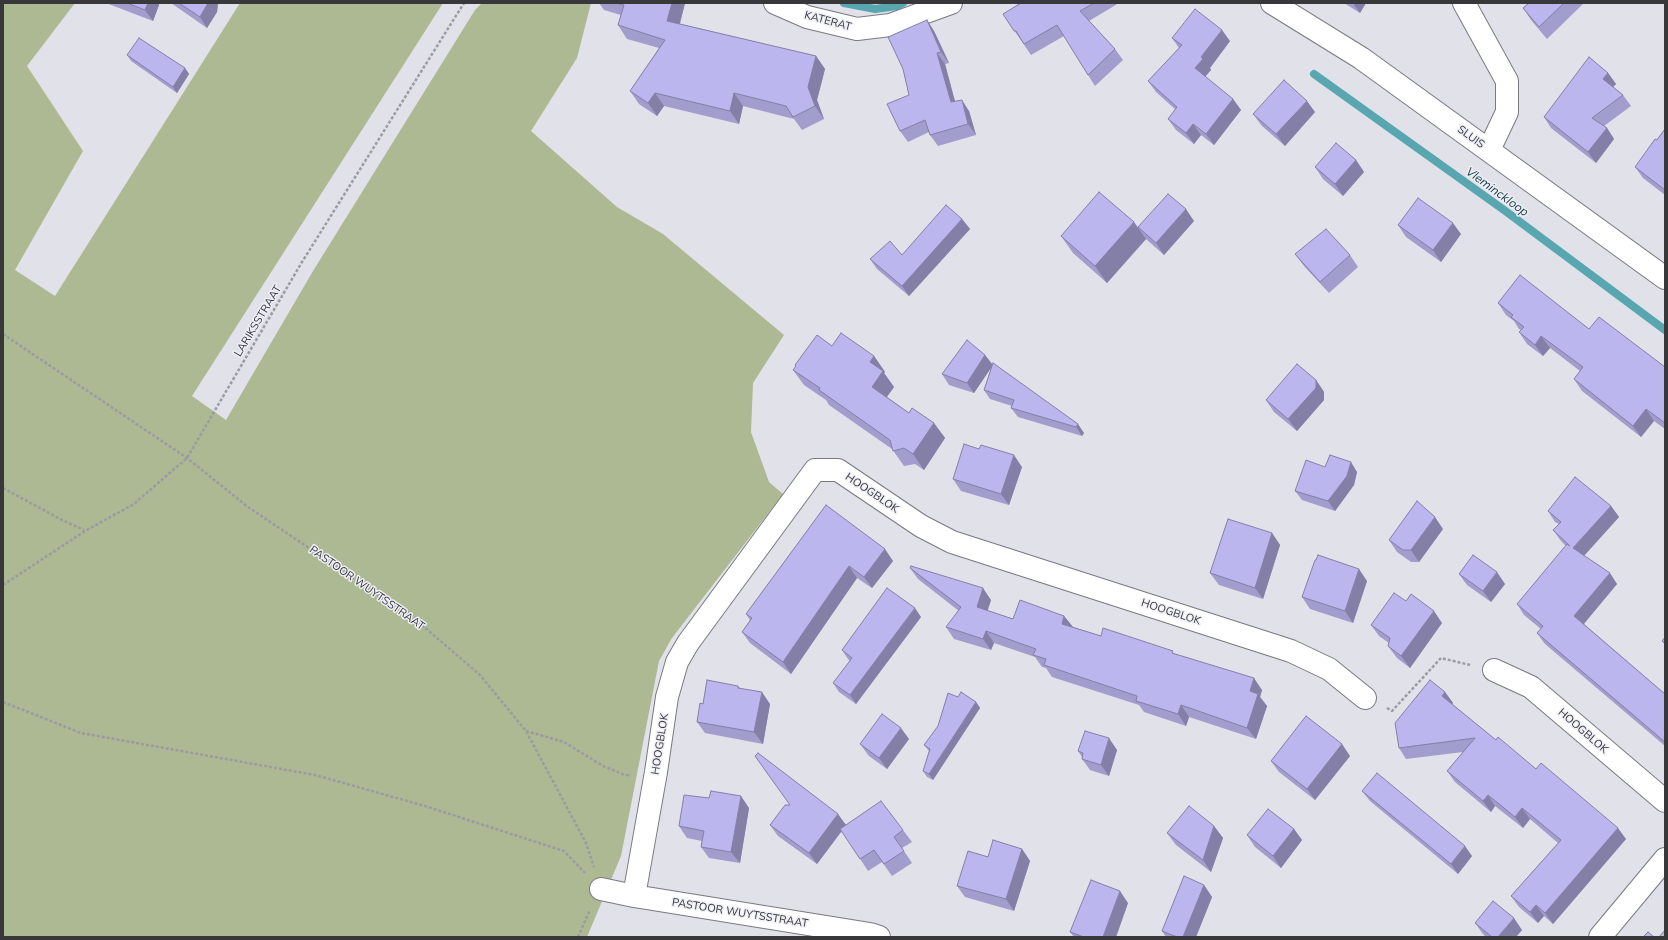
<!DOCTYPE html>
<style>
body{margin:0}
#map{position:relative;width:1668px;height:940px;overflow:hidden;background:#e1e1e9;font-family:Mulish,sans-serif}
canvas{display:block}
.frame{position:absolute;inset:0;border:4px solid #38383b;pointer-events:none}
</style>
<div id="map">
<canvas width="1668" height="940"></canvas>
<div class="frame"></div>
</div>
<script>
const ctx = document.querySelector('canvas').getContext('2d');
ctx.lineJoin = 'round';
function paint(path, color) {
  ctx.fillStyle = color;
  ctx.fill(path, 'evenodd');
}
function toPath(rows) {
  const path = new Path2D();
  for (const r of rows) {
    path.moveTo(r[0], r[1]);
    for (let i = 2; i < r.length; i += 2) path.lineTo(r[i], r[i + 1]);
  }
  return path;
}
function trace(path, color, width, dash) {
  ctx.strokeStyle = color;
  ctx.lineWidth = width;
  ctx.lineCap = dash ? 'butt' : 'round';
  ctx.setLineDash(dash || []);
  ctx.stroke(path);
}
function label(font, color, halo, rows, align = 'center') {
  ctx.font = font + ' Mulish,sans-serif';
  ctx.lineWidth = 3;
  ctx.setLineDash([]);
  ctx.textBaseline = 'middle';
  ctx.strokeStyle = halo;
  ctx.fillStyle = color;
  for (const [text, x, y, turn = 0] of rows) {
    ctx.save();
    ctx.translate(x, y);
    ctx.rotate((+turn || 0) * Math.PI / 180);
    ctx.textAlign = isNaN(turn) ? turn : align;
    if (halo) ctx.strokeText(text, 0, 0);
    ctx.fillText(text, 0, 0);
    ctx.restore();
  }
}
paint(toPath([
 [3,3,75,3,27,66,83,151,15,270,55,296,240,3,443,3,192,396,226,420,313,271,475,10,482,3,591,3,577,58,531,131,617,207,663,234,784,335,753,383,751,432,769,482,783,494,672,638,659,661,621,856,587,937,3,937]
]), '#adb992');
trace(toPath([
 [844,3,875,9,897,6,903,3],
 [1314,74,1504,210,1665,330]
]), '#58a6b0', 8);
const minor = toPath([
 [775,3,807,17,857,29,890,25,951,3],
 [1272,3,1361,58,1665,278],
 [1464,3,1507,81,1507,112,1489,150],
 [1494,670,1531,687,1665,801],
 [601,889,634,896,870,934,879,937],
 [634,896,656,772,667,697,677,662,688,643,815,470,838,470,921,526,952,542,1291,651,1329,669,1365,698],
 [1600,937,1665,859]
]);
trace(minor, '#7a7981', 24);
trace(toPath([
 [3,334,187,458,248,507,416,620,480,675,526,731,586,843,594,867],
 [3,488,62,520,84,530],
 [3,585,85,531,134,504,187,458,302,262,464,3],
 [3,702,81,733,315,775,425,806,564,851,585,873],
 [1387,708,1392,711,1441,658,1470,665],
 [526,731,564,742,603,766,625,775,631,775],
 [578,937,590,910]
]), '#9b9ba1', 2.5, [3, 2]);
trace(minor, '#fff', 22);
paint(toPath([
 [106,3,158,3,159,5,153,21],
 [171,3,218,3,217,12,207,28],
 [599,3,685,3,680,24,816,56,825,69,817,100,824,119,802,130,794,119,743,106,739,124,664,106,657,116,639,104,630,91,659,48,627,39,618,25,621,15,604,10],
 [1021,3,1119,3,1089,21,1115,49,1123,60,1095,86,1088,75,1064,36,1031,55,1003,14],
 [1344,3,1366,3,1360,13],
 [1529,3,1584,3,1547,39,1531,20,1523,8],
 [927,20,934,31,949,63,945,64,955,101,969,111,976,135,938,146,930,135,929,132,908,142,900,131,909,95],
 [1172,38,1230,41,1210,68,1211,70,1205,77,1233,99,1241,110,1214,145,1201,135,1194,144,1176,130,1168,119,1176,110,1156,92,1148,81,1179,48],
 [127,55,185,68,189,74,177,93,131,61],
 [1608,73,1616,84,1613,87,1623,95,1631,106,1604,126,1607,128,1614,139,1596,163,1551,128,1544,117],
 [1315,112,1285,146,1262,126,1253,114],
 [1665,129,1665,195,1643,178,1635,167],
 [1356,160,1364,172,1343,196,1323,179,1315,167],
 [962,219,970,229,909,296,877,269,870,259,902,255],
 [1194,221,1164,255,1146,239,1107,283,1073,253,1061,236,1138,227],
 [1398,225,1461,234,1441,262,1406,237],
 [1295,254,1350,255,1358,267,1329,293,1304,266],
 [1498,303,1589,329,1665,367,1665,429,1654,421,1641,437,1582,391,1574,379,1580,371,1550,348,1543,356,1527,344,1519,332,1521,330,1519,329,1514,321,1506,315],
 [832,346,874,356,885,372,884,373,894,387,887,397,909,413,934,423,945,438,924,470,915,464,904,466,892,449,829,405,826,400,804,385,793,370,796,366,795,365],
 [985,355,992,365,993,363,1084,433,1082,436,1018,417,1011,408,1012,406,990,399,984,390,992,366,974,393,949,385,942,374],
 [1316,380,1324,392,1324,400,1297,431,1274,412,1266,400],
 [1022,467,1009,505,961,491,953,479],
 [1325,467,1357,472,1354,485,1335,511,1302,500,1295,491],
 [826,505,893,561,872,588,857,578,791,674,750,643,742,632,750,620,746,614],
 [1611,506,1619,517,1584,556,1617,584,1584,624,1665,694,1665,746,1545,644,1537,633,1541,629,1524,615,1517,604,1566,546,1561,541,1553,530,1559,524,1555,522,1548,511],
 [1443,529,1419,562,1411,562,1397,552,1389,540],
 [1272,533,1280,545,1263,599,1219,585,1210,573],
 [910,568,991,600,987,611,1013,619,1064,616,1073,627,1101,636,1175,654,1262,690,1260,697,1267,706,1256,739,1189,717,1186,726,1144,712,1139,705,1052,677,1046,668,1042,667,1035,657,994,643,991,650,954,639,946,627,959,611,918,579],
 [1459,574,1505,584,1491,602,1467,585],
 [1367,581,1353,623,1310,609,1302,597],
 [1406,601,1442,623,1410,668,1397,658,1388,646,1389,643,1379,636,1371,625],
 [921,617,856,704,839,692,833,683,850,661,848,659,842,650],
 [738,686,740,688,770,704,763,744,705,733,697,722,703,704],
 [1445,692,1453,703,1452,704,1496,740,1536,769,1626,839,1553,924,1544,916,1538,923,1519,907,1511,896,1558,843,1530,819,1523,828,1495,806,1491,812,1455,782,1447,771,1463,752,1406,759,1399,748],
 [976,702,980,708,933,780,927,777,923,771,929,751,924,745],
 [909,739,887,769,869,756,860,744],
 [1117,750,1109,776,1090,770,1082,759,1082,757,1078,751],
 [1350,756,1315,800,1279,772,1271,761],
 [1362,791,1472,856,1458,874,1370,801],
 [790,805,846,824,903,830,912,842,902,848,912,863,892,876,882,862,868,871,842,831,817,864,778,836,770,825],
 [749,808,740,863,709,858,701,847,702,841,687,838,679,826],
 [1214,826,1223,838,1211,872,1176,845,1167,833],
 [1294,829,1302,840,1281,868,1255,847,1247,835],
 [1022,849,1030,861,1014,911,965,897,957,886,988,857],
 [1204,885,1212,897,1196,937,1166,937,1162,931],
 [1128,903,1116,937,1074,937,1070,932],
 [1475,923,1522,930,1516,937,1486,937,1483,934]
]), '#a19dcd');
paint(toPath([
 [148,3,158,3,159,5,153,21,145,10],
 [208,3,218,3,217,12,207,28,200,17],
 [672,3,685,3,677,34,667,21],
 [1353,3,1366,3,1360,13],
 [927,20,934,31,949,63,941,52],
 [1222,30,1230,41,1210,68,1211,70,1202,80,1195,68,1201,57],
 [937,53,945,64,958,113,951,102],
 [816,56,825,69,817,100,824,119,815,106,808,87],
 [185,68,189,74,177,93,173,87],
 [1608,73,1616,84,1610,90,1603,79],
 [655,93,664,106,657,116,648,103],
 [734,93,743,106,739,124,730,111],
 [1233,99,1241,110,1214,145,1206,134],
 [962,100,969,111,976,135,968,124],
 [1307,101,1315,112,1285,146,1276,134],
 [1193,124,1201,135,1194,144,1186,133],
 [1607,128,1614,139,1596,163,1588,152],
 [1356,160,1364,172,1343,196,1335,184],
 [1186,209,1194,221,1164,255,1156,243],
 [962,219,970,229,909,296,902,286],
 [1134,222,1146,239,1107,283,1095,266],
 [1453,223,1461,234,1441,262,1433,250],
 [1541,336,1550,348,1543,356,1535,345],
 [985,355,993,365,974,393,967,383],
 [874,356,885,372,884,373,894,387,883,402,872,387,870,362],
 [1316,380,1324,392,1324,400,1297,431,1288,419],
 [1646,409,1654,421,1641,437,1633,426],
 [934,423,945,438,924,470,913,454],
 [1078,424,1084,433,1082,436,1076,427],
 [1014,455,1022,467,1009,505,1001,494],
 [1351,462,1357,472,1354,485,1335,511,1328,501],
 [1611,506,1619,517,1581,559,1573,548],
 [1435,517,1443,529,1419,562,1411,550],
 [1272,533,1280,545,1263,599,1255,588],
 [885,549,893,561,872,588,864,577],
 [849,566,857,578,791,674,783,662],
 [1359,569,1367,581,1353,623,1345,611],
 [1497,572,1505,584,1491,602,1483,591],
 [1610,573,1617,584,1581,627,1574,616],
 [983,588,991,600,985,619,977,607],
 [915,608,921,617,856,704,850,695],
 [1434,611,1442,623,1410,668,1401,656],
 [1064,616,1073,627,1062,624],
 [986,631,994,643,991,650,983,639],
 [1254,678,1262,690,1260,697,1267,706,1256,739,1247,728,1250,691],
 [762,692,770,704,763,744,754,732],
 [1445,692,1453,703,1450,707,1442,696],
 [976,702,980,708,933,780,929,774],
 [1181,705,1189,717,1186,726,1178,714],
 [901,728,909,739,887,769,879,758],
 [1109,738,1117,750,1109,776,1101,765],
 [1342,744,1350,756,1315,800,1307,789],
 [1488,795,1495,806,1491,812,1483,801],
 [741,796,749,808,740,863,731,852],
 [1522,808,1530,819,1523,828,1515,817],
 [838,814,846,825,817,864,809,853],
 [1214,826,1223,838,1211,872,1203,860],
 [1618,828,1626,839,1553,924,1545,913],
 [1294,829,1302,840,1281,868,1273,856],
 [1465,846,1472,856,1458,874,1451,864],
 [1022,849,1030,861,1014,911,1006,899],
 [1204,885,1212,897,1196,937,1183,937],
 [1120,891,1128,903,1116,937,1103,937],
 [1536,905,1544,916,1538,923,1530,912],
 [1514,918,1522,930,1516,937,1498,937]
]), '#837fa7');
const building = toPath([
 [127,3,148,3,145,10,127,3],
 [179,3,208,3,200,17,179,3],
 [615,3,672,3,667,21,816,56,808,87,815,106,793,117,786,106,734,93,730,111,655,93,648,103,630,91,665,40,618,25,624,5,615,3],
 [1021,3,1094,3,1080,11,1115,49,1088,75,1057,25,1024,44,1016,31,1014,31,1003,14,1021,3],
 [1529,3,1564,3,1539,27,1523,8,1529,3],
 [1195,9,1222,30,1201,57,1203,59,1195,68,1233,99,1206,134,1193,124,1186,133,1168,119,1177,107,1148,81,1182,45,1172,38,1195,9],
 [927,20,941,52,937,53,951,102,962,100,968,124,930,135,925,120,900,131,887,104,909,95,903,69,888,37,927,20],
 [139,38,185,68,173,87,127,55,139,38],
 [1589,57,1608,73,1603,79,1623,95,1592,118,1607,128,1588,152,1544,117,1589,57],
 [1284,80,1307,101,1276,134,1253,114,1284,80],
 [1665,129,1665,190,1635,167,1655,139,1657,140,1665,129],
 [1336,143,1356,160,1335,184,1315,167,1336,143],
 [1099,192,1134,222,1095,266,1061,236,1099,192],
 [1168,194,1186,209,1156,243,1138,227,1168,194],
 [1418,198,1453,223,1433,250,1398,225,1418,198],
 [946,205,962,219,902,286,870,259,890,241,902,255,946,205],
 [1326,229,1350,255,1320,282,1295,254,1326,229],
 [1520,275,1589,329,1599,317,1665,367,1665,423,1646,409,1633,426,1574,379,1583,367,1541,336,1535,345,1519,332,1524,327,1511,317,1513,315,1498,303,1520,275],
 [841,333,874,356,870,362,883,371,872,387,909,413,912,408,934,423,913,454,904,448,893,451,890,440,819,390,820,388,793,370,796,366,795,365,817,335,832,346,841,333],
 [967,340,985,355,967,383,942,374,967,340],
 [993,363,1078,424,1076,427,1011,408,1014,400,984,390,993,363],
 [1297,364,1316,380,1316,388,1288,419,1266,400,1297,364],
 [964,444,979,449,981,445,1014,455,1001,494,953,479,964,444],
 [1330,455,1351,462,1347,476,1328,501,1295,491,1306,460,1325,467,1330,455],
 [1575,477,1611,506,1573,548,1610,573,1574,616,1665,694,1665,742,1537,633,1543,626,1517,604,1567,544,1570,546,1553,530,1561,522,1548,511,1575,477],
 [1417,501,1435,517,1411,550,1403,550,1389,540,1417,501],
 [826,505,885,549,864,577,849,566,783,662,742,632,752,618,746,614,826,505],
 [1228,519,1272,533,1255,588,1210,573,1228,519],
 [1318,555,1359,569,1345,611,1302,597,1315,560,1316,560,1318,555],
 [1473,555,1497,572,1483,591,1459,574,1473,555],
 [911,566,983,588,977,607,1013,619,1020,600,1064,616,1062,624,1101,636,1103,628,1173,651,1172,653,1254,678,1250,691,1258,694,1247,728,1181,705,1178,714,1136,701,1137,696,1044,665,1046,659,1033,655,1036,649,986,631,983,639,946,627,961,607,910,568,911,566],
 [887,588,915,608,850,695,833,683,852,658,842,650,887,588],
 [1394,593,1406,601,1411,594,1434,611,1401,656,1388,646,1390,638,1371,625,1394,593],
 [1665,637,1665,644,1662,641,1665,637],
 [707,680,738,686,738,688,762,692,754,732,697,722,700,703,703,704,707,680],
 [1430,680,1445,692,1442,696,1496,740,1498,737,1536,769,1541,763,1618,828,1545,913,1536,905,1530,912,1511,896,1561,840,1522,808,1515,817,1488,795,1483,801,1447,771,1475,738,1399,748,1395,723,1430,680],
 [961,692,976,702,929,774,923,771,930,749,924,745,938,726,948,693,958,697,961,692],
 [882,714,901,728,879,758,860,744,882,714],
 [1306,716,1342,744,1307,789,1271,761,1306,716],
 [1085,731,1109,738,1101,765,1082,759,1083,753,1078,751,1085,731],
 [758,753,838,814,809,853,770,825,785,805,790,805,755,756,758,753],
 [1377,773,1465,846,1451,864,1362,791,1377,773],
 [711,791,741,796,731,852,701,847,704,831,679,826,684,795,709,798,711,791],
 [881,801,903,830,894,837,904,851,884,864,874,850,860,859,840,829,881,801],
 [1189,806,1214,826,1203,860,1167,833,1189,806],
 [1268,809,1294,829,1273,856,1247,835,1268,809],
 [993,840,1022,849,1006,899,957,886,968,851,988,857,993,840],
 [1184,876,1204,885,1183,937,1177,937,1162,931,1184,876],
 [1091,880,1120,891,1103,937,1084,937,1070,932,1091,880],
 [1493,901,1514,918,1498,937,1492,937,1475,923,1493,901],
 [1665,930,1665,937,1659,937,1665,930],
 [1648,932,1654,937,1643,937,1648,932]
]);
paint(building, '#bbb6ee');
trace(building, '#837fa7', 1);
label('11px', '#38383b', '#eeeef6', [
 ["KATERAT",828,21,15],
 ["SLUIS",1471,137,36],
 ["LARIKSSTRAAT",258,321,-59],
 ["HOOGBLOK",872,493,34],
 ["PASTOOR WUYTSSTRAAT",367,588,35],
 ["HOOGBLOK",1171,612,18],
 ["HOOGBLOK",1583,731,41],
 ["HOOGBLOK",660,744,-81],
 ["PASTOOR WUYTSSTRAAT",740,913,9]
]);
label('italic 12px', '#12383d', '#eeeef6', [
 ["Vleminckloop",1497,192,36]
]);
</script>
